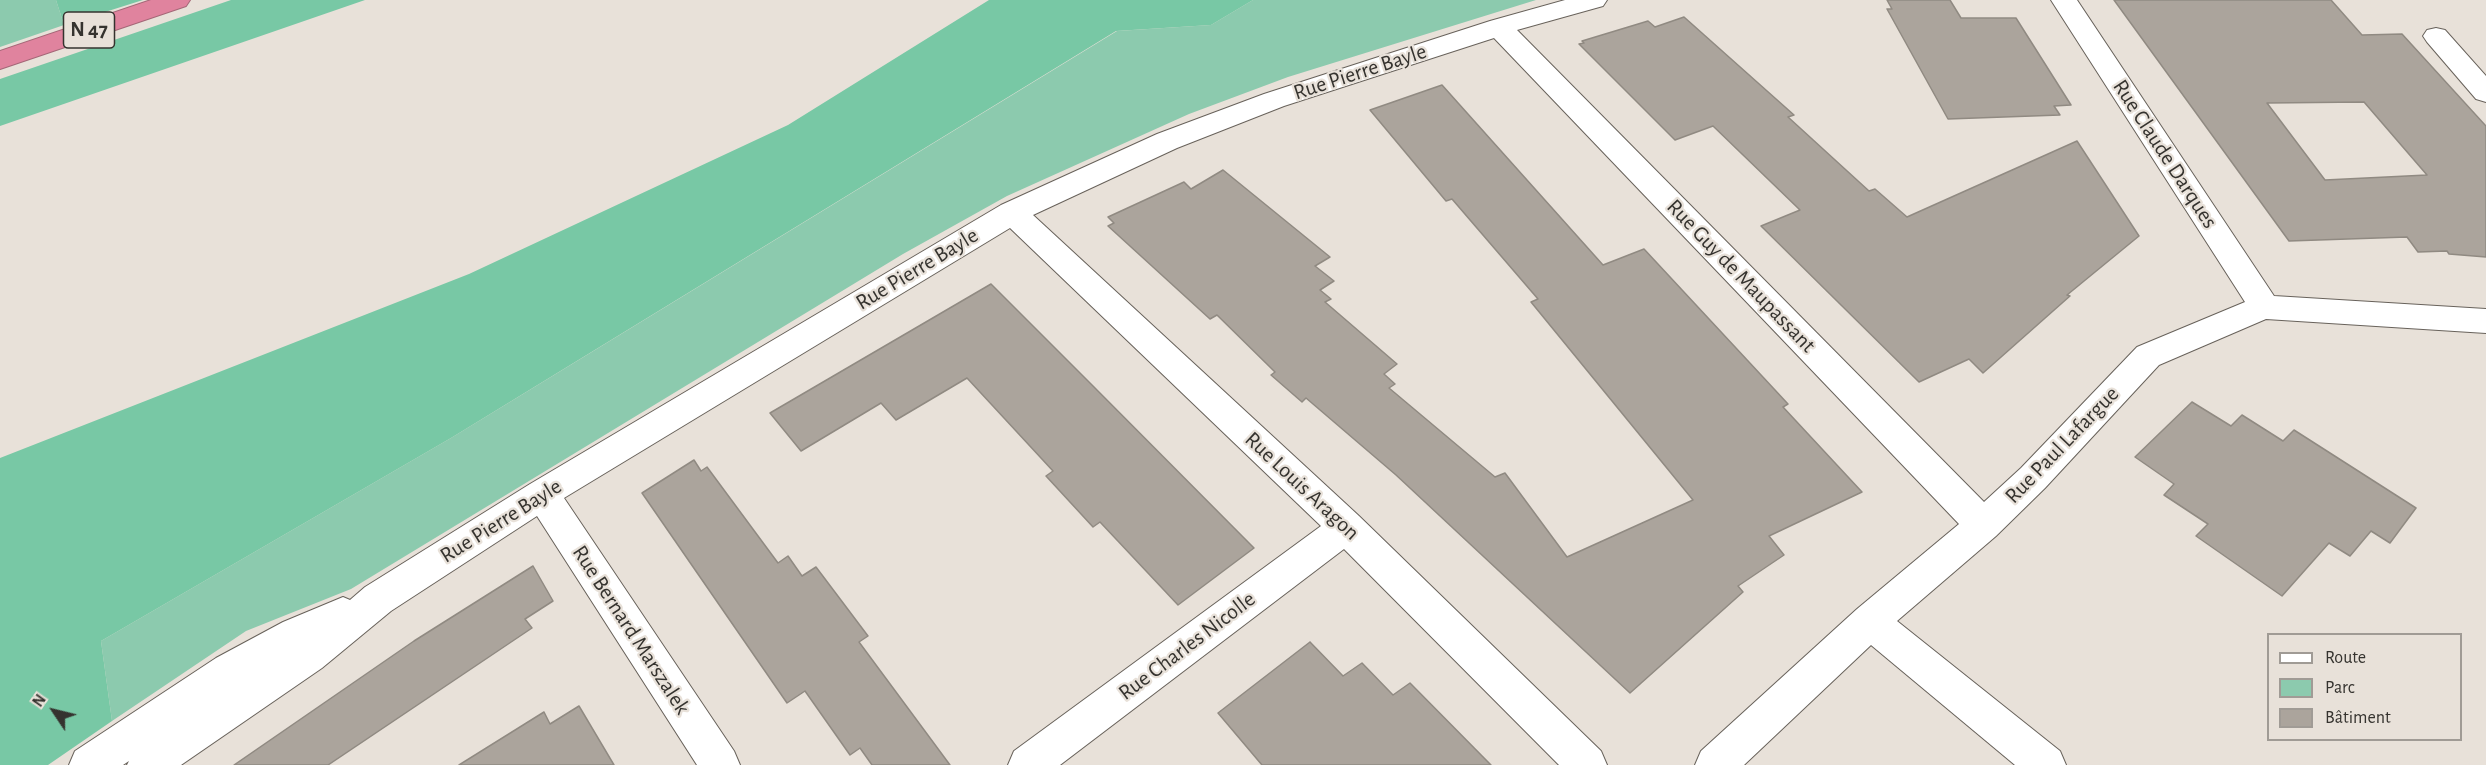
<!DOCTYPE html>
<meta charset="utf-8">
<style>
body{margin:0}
#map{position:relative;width:2486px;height:765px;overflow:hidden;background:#e8e1d9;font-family:"Alegreya Sans",sans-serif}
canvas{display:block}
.legend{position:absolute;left:2267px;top:633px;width:195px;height:108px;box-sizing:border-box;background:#e8e1d9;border:2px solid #a09b95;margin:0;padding:8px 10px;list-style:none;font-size:18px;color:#35332f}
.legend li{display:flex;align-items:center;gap:12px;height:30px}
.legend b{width:30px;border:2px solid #a09b95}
.north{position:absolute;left:24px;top:681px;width:60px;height:60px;-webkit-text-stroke:4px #e8e1d9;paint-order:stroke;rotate:305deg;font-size:16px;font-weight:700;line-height:24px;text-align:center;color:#35332f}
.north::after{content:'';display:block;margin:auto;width:21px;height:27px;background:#35332f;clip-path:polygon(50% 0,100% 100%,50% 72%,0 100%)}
</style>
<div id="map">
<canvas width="2486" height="765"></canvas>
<ul class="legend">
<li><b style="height:8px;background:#fff"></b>Route</li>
<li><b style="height:16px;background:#8ccaae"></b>Parc</li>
<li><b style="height:16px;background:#aba49c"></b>Bâtiment</li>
</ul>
<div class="north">N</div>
</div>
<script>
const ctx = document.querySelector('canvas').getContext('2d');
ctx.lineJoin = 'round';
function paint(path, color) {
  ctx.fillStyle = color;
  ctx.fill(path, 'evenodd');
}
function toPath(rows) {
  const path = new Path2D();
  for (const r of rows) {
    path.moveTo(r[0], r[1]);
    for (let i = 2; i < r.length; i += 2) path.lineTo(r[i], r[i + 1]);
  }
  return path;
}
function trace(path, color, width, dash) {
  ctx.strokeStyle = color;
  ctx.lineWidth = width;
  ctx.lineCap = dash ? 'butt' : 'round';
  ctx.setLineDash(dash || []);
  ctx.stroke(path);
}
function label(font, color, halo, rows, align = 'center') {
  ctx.font = font + ' "Alegreya Sans",sans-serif';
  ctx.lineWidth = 4.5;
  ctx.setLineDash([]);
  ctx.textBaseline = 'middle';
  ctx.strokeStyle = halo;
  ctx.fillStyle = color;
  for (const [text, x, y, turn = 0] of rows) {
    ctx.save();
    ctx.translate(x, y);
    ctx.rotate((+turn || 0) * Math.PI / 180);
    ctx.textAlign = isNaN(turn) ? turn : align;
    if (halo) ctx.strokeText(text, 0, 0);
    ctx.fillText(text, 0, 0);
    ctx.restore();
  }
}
paint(toPath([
 [0,0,56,0,64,25,0,47],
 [1253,0,1536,0,1288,77,1189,114,1007,196,903,254,351,589,246,631,112,721,101,641,451,438,1117,31,1211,25]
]), '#8ccaae');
paint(toPath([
 [56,0,143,0,64,25],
 [231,0,365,0,0,126,0,79],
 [989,0,1253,0,1211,25,1116,31,451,438,101,641,112,721,48,765,0,765,0,458,469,274,788,125]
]), '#78c8a5');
const building = toPath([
 [1887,0,1950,0,1961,18,2016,18,2071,105,2054,106,2060,115,1948,119,1887,9,1892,9,1887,0],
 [2114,0,2331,0,2362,35,2402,34,2486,126,2486,257,2449,254,2447,251,2418,252,2407,237,2289,241,2114,0],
 [2364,102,2427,175,2325,180,2267,103,2364,102],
 [1684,17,1794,115,1788,117,1869,191,1875,189,1907,217,2077,141,2139,236,2067,295,2070,296,1983,373,1969,359,1919,382,1761,226,1800,210,1713,126,1675,140,1579,44,1584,43,1582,41,1648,21,1655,27,1684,17],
 [1442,85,1603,265,1644,249,1788,404,1783,407,1862,492,1769,536,1784,555,1738,586,1743,592,1630,693,1396,475,1306,398,1302,402,1271,375,1275,372,1217,315,1210,319,1108,226,1114,223,1108,217,1184,182,1191,189,1223,170,1330,257,1315,266,1334,281,1320,290,1331,299,1325,302,1397,364,1384,374,1395,384,1389,388,1495,477,1505,473,1567,557,1693,500,1531,302,1538,299,1452,199,1446,201,1370,110,1442,85],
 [991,284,1092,385,1254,548,1178,605,1100,522,1093,527,1046,476,1053,471,967,378,896,420,881,403,801,451,770,413,991,284],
 [2192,402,2231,426,2242,415,2283,441,2294,430,2416,508,2390,543,2371,531,2350,556,2329,543,2282,596,2196,536,2208,524,2164,495,2174,484,2135,457,2192,402],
 [694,460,701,471,707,467,778,563,788,556,802,576,816,567,868,636,859,642,950,765,872,765,860,748,850,755,805,691,787,703,642,493,694,460],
 [533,566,553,601,525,619,532,628,328,765,234,765,414,641,533,566],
 [1310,642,1343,676,1362,663,1393,695,1410,683,1491,765,1262,765,1218,713,1310,642],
 [579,706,614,765,459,765,544,712,550,724,579,706]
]);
paint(building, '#aba49c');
trace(building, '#908a82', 1.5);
const minor = toPath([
 [1565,0,1607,0,1603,6,1517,30,1984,502,2021,468,2137,347,2245,302,2051,0,2077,0,2274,296,2486,309,2486,333,2266,319,2159,365,2045,488,1996,536,1897,621,2060,751,2066,765,2015,765,1871,645,1744,765,1695,765,1701,751,1857,609,1959,524,1494,38,1284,106,1177,148,1033,215,1359,516,1601,751,1607,765,1559,765,1344,549,1060,765,1008,765,1014,751,1321,526,1010,228,564,498,734,751,740,765,697,765,537,516,391,611,322,668,181,765,127,765,129,761,123,765,69,765,75,751,216,658,283,622,343,597,350,600,365,587,530,484,1001,205,1157,134,1264,94,1490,21,1565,0],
 [2436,28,2445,30,2486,76,2486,102,2476,99,2427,42,2423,36,2427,30,2436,28]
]);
const highway = toPath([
 [151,0,190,0,186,6,0,69,0,51,151,0]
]);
trace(minor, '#68625b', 2);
trace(highway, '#a46777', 2);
paint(minor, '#fff');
paint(highway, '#e0839e');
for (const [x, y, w] of [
 [89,30,51]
]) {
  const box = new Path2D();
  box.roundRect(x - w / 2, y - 18, w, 36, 4.5);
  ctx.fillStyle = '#e8e1d9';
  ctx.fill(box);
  trace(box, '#35332f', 1.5);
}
label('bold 21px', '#35332f', null, [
 ["N 47",89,30]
]);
label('22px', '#35332f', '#e8e1d9', [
 ["Rue Pierre Bayle",1360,72,-18],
 ["Rue Claude Darques",2165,154,57],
 ["Rue Pierre Bayle",917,269,-31],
 ["Rue Guy de Maupassant",1741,276,46],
 ["Rue Paul Lafargue",2062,445,-46],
 ["Rue Louis Aragon",1302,486,43],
 ["Rue Pierre Bayle",501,521,-32],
 ["Rue Bernard Marszalek",631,630,57],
 ["Rue Charles Nicolle",1187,646,-37]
]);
</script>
